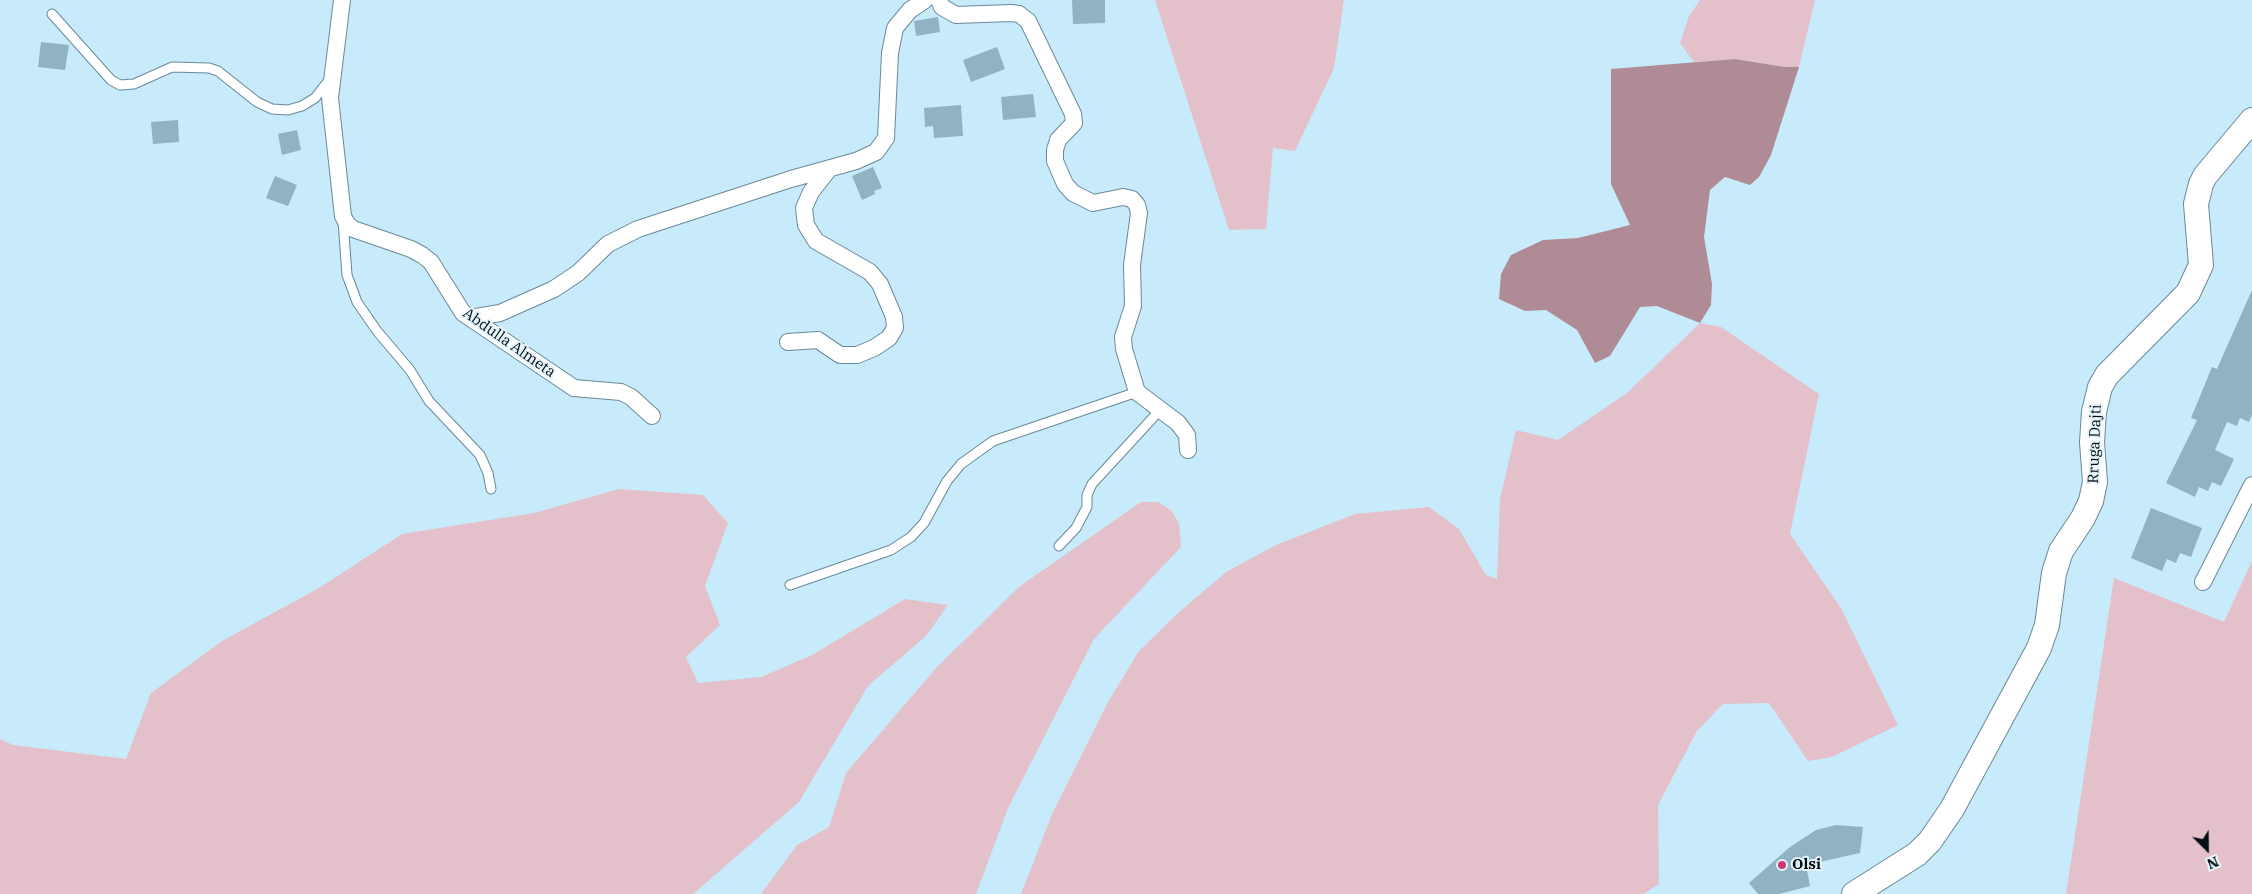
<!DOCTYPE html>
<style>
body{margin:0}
#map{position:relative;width:2252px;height:894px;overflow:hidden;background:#c7ebfb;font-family:"IBM Plex Serif",serif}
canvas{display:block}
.north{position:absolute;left:2182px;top:824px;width:50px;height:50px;-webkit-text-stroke:4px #e6f4fb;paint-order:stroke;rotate:157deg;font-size:14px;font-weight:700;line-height:20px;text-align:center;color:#030e13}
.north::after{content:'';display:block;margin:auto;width:18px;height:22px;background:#030e13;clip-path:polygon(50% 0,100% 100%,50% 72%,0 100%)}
</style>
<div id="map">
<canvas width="2252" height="894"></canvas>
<div class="north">N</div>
</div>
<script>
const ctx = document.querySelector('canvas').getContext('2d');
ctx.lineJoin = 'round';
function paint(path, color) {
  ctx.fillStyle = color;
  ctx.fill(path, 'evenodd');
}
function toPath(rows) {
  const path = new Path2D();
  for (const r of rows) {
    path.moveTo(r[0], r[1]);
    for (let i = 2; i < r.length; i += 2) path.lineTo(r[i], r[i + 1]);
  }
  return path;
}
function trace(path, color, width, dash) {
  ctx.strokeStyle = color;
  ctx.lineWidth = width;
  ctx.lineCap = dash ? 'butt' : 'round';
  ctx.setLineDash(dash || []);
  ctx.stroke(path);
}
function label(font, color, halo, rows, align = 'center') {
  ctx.font = font + ' "IBM Plex Serif",serif';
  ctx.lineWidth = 4;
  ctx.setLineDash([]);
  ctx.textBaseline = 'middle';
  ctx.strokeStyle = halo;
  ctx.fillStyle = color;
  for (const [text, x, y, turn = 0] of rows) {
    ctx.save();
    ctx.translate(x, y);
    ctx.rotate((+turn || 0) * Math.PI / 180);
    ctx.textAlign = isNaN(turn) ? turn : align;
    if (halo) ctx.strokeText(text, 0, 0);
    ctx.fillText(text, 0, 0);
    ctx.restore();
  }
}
paint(toPath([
 [1155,0,1344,0,1334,68,1295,151,1273,148,1266,229,1229,230],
 [1700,0,1815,0,1799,67,1785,67,1735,59,1694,62,1680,43,1689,16],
 [1700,323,1721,327,1819,394,1790,534,1841,608,1898,725,1832,757,1808,761,1769,703,1723,704,1697,731,1658,805,1659,884,1643,894,1021,894,1052,814,1108,702,1139,651,1177,614,1226,572,1276,545,1355,514,1429,507,1459,529,1486,575,1497,579,1500,499,1516,430,1558,440,1627,393],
 [619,489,703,495,728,523,705,586,720,625,686,657,698,683,761,677,812,655,905,599,948,605,926,636,868,686,799,802,693,894,0,894,0,739,13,745,126,759,151,693,222,641,319,588,402,534,534,513],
 [1141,502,1158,502,1171,510,1179,523,1181,547,1094,639,1008,808,976,894,761,894,797,845,829,827,846,773,937,667,1020,586],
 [2252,561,2252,894,2066,894,2114,578,2224,622]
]), '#e4c1ca');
paint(toPath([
 [1735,59,1785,67,1799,67,1771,155,1759,177,1750,185,1725,177,1710,190,1704,237,1712,284,1711,305,1700,323,1657,306,1640,307,1610,356,1595,363,1577,330,1546,310,1525,311,1499,299,1501,274,1511,255,1543,240,1578,238,1630,225,1611,184,1611,69]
]), '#af8c95');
paint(toPath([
 [1072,0,1105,0,1105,23,1073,24],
 [938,17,940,32,916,36,914,21],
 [41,42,69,45,65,70,38,67],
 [997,47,1005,69,971,82,963,60],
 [1033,94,1036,117,1003,120,1001,97],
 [961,105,963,136,934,138,933,126,925,127,924,108],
 [178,120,179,142,153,144,151,122],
 [297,130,301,150,282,155,278,134],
 [873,167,882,188,874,191,875,194,862,200,852,176],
 [275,176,297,185,288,206,266,198],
 [2252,290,2252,415,2249,422,2240,418,2237,426,2227,422,2215,450,2234,459,2221,486,2212,482,2208,491,2199,487,2195,497,2166,483,2197,420,2191,418,2212,367,2217,369],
 [2151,508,2202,528,2191,557,2180,553,2176,563,2167,559,2162,571,2131,558],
 [1836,825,1863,827,1860,853,1806,865,1810,886,1779,894,1758,894,1749,883,1790,847,1816,830]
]), '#90b2c2');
const service = toPath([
 [52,14,111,80,120,85,134,84,172,67,209,68,218,71,257,102,272,109,288,110,302,106,315,98,330,79],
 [343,221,347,275,357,302,377,331,410,370,429,401,480,455,488,473,491,489],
 [1059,546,1076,528,1087,507,1087,495,1092,484,1161,409],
 [790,585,891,550,911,537,924,523,947,481,961,464,993,441,1137,392]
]);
const minor = toPath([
 [342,0,330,98,343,216,347,224,353,229,411,249,422,255,431,262,463,313,574,388,621,392,631,397,652,416],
 [939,0,942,7,956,15,1011,13,1019,14,1028,21,1073,114,1074,123,1058,140,1055,150,1055,161,1065,184,1073,193,1093,203,1123,197,1132,199,1137,205,1139,213,1132,265,1133,306,1123,337,1124,349,1137,392,1178,423,1187,435,1188,450],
 [470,318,500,313,554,289,578,273,608,244,638,229,791,179,856,161,876,152,886,138,890,53,895,28,910,10,925,0],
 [788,342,818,340,840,355,857,355,874,348,889,338,895,328,894,317,880,284,870,272,816,241,806,225,804,208,811,192,829,169],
 [2203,582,2252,485]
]);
const secondary = toPath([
 [1854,894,1917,854,1930,841,1952,809,2039,648,2047,625,2054,573,2061,551,2083,518,2091,501,2095,482,2092,442,2094,412,2100,387,2107,375,2188,293,2201,265,2196,204,2201,184,2205,176,2252,120]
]);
trace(service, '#688998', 11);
trace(minor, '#688998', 18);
trace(secondary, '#688998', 26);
trace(service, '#fff', 9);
trace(minor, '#fff', 16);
trace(secondary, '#fff', 24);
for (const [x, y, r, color] of [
 [1782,865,5,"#c63b70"]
]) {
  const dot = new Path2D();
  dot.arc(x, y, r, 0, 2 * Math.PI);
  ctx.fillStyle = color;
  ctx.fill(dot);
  trace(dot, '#e6f4fb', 2);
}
label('15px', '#030e13', '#e6f4fb', [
 ["Abdulla Almeta",509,343,35],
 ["Rruga Dajti",2095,444,-88]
]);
label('bold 15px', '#030e13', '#e6f4fb', [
 ["Olsi",1792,865]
], 'left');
</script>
